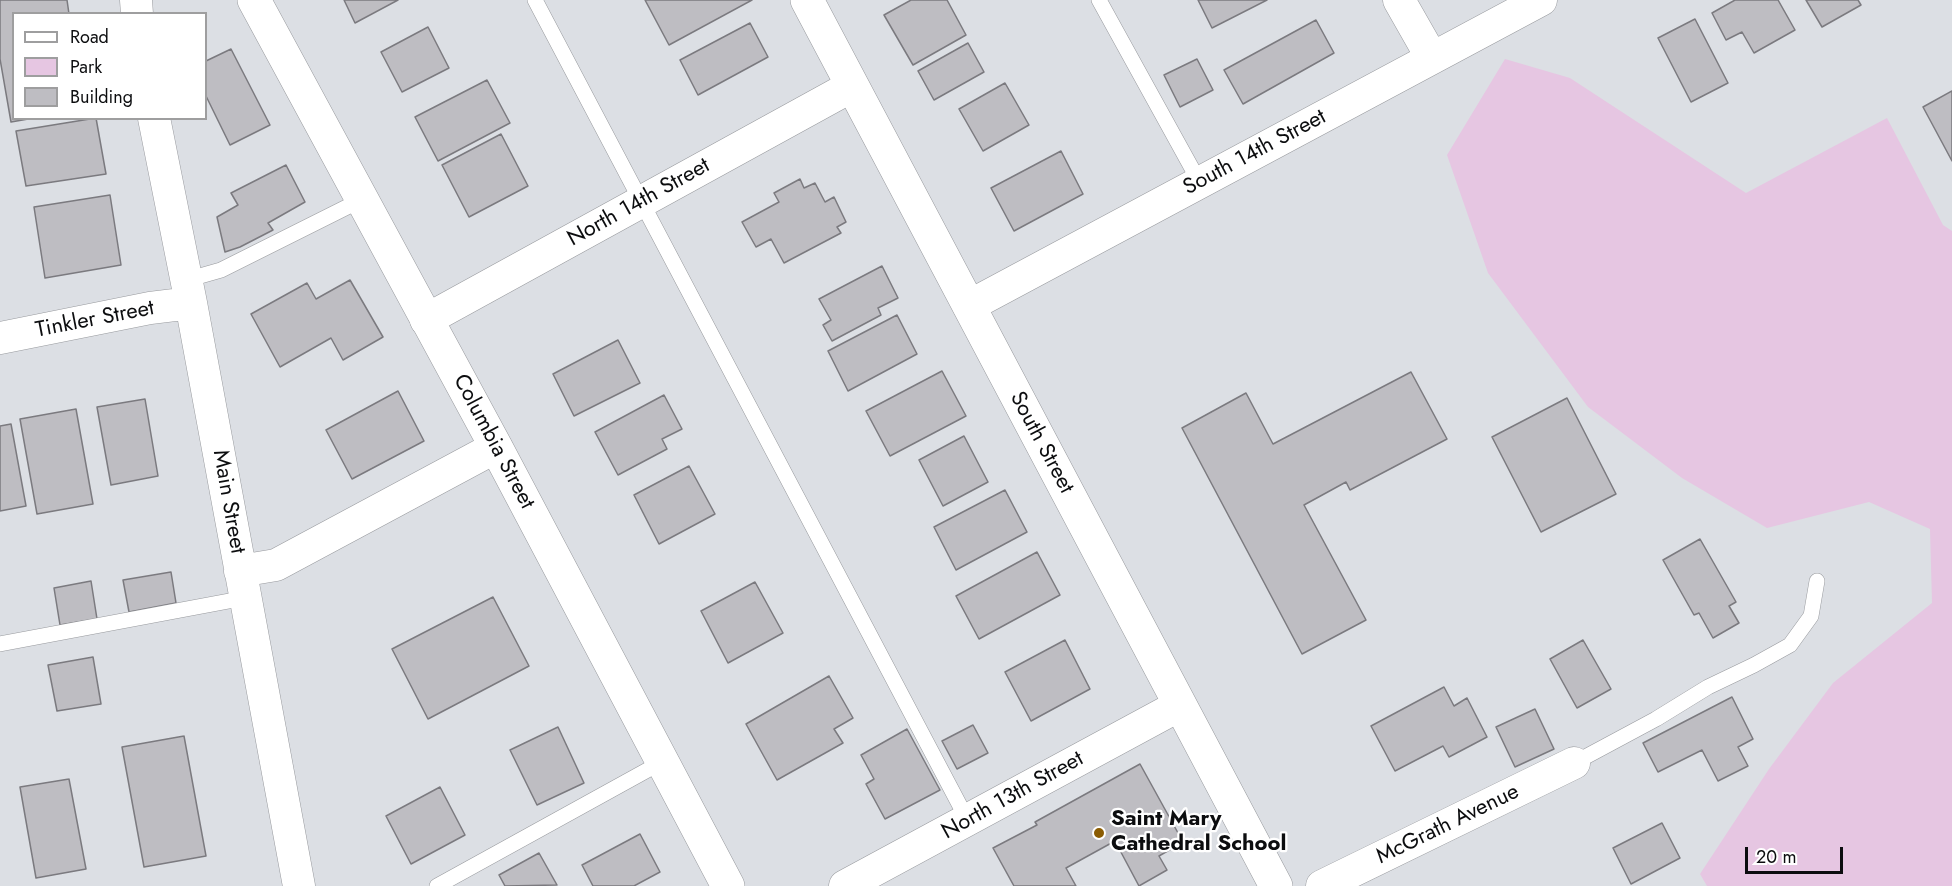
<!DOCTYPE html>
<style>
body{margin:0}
#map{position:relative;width:1952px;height:886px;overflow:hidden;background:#dcdfe4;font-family:Jost,sans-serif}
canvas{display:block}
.legend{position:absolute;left:12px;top:12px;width:195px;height:108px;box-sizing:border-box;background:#fff;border:2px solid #9e9e9f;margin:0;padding:8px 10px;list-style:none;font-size:18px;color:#0c0d0f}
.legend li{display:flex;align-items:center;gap:12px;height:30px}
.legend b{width:30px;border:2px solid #9e9e9f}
.scale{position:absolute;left:1745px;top:847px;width:98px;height:27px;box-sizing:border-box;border:3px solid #0c0d0f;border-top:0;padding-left:8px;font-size:18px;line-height:21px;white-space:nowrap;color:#0c0d0f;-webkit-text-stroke:4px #fff;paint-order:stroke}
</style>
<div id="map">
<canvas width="1952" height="886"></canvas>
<ul class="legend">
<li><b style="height:8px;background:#fff"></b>Road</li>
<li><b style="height:16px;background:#e6c6e2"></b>Park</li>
<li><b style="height:16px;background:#bebdc2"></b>Building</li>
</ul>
<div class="scale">20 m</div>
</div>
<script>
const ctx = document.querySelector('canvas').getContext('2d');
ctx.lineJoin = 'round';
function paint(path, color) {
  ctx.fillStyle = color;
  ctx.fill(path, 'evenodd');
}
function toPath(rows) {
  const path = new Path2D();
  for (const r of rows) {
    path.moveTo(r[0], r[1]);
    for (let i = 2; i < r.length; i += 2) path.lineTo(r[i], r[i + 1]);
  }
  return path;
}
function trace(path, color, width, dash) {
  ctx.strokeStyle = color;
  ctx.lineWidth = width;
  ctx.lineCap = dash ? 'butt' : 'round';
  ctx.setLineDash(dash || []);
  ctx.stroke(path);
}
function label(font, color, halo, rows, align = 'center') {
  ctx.font = font + ' Jost,sans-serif';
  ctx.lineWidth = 4.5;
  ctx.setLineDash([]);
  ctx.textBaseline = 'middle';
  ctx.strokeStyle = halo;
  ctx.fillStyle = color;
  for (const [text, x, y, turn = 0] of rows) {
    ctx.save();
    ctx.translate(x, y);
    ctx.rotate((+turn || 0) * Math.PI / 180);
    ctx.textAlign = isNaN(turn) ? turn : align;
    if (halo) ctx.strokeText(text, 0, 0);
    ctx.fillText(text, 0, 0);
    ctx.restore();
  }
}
paint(toPath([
 [1505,59,1570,78,1746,193,1887,118,1943,225,1952,231,1952,886,1707,886,1700,874,1769,769,1833,683,1932,603,1930,529,1869,502,1767,528,1682,478,1588,407,1488,273,1447,155]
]), '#e6c6e2');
const building = toPath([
 [0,0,67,0,69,14,14,14,14,118,34,118,11,122,0,59,0,0],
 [344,0,398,0,355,23,344,0],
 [645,0,752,0,669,45,645,0],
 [911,0,947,0,966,35,913,65,884,15,911,0],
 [1198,0,1267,0,1212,28,1198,0],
 [1735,0,1778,0,1795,30,1754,53,1742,32,1726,40,1712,13,1735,0],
 [1806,0,1858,0,1861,5,1822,27,1806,0],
 [1695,19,1728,83,1691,102,1658,38,1695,19],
 [1316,20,1334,53,1243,104,1224,70,1316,20],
 [750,23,768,57,698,95,680,60,750,23],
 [428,27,449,68,402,92,381,52,428,27],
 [968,43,984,72,934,100,918,71,968,43],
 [231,49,270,125,230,145,206,96,206,61,231,49],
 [1197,59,1213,90,1180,107,1164,75,1197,59],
 [487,80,510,123,438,161,415,117,487,80],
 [1005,83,1029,125,983,151,959,109,1005,83],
 [1952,91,1952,161,1923,107,1952,91],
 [96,118,106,174,26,186,16,131,96,118],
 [501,134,528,186,469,217,442,165,501,134],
 [1061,151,1083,194,1014,231,991,188,1061,151],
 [286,165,305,202,268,223,273,230,240,247,225,252,217,217,238,205,231,193,286,165],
 [800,179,804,188,815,183,825,202,834,197,846,222,837,227,841,233,784,263,771,239,756,247,742,222,779,202,774,193,800,179],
 [110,195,121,265,45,278,34,207,110,195],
 [882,266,898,298,878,308,881,315,832,341,823,325,831,320,819,299,882,266],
 [350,280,383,337,343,360,331,338,280,367,251,314,307,283,316,299,350,280],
 [897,315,917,354,848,391,828,351,897,315],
 [618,340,640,383,574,416,553,374,618,340],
 [942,371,966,416,890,456,866,411,942,371],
 [1411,372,1447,439,1350,490,1346,482,1304,505,1366,620,1302,654,1182,428,1246,393,1273,444,1411,372],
 [398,391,424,441,352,479,326,430,398,391],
 [664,395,682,429,662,439,667,449,618,475,595,432,664,395],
 [1567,398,1616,494,1541,532,1492,437,1567,398],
 [145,399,158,476,111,485,97,407,145,399],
 [76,409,93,504,37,514,20,419,76,409],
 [11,424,26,506,0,511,0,426,11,424],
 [964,436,988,482,943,506,919,460,964,436],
 [689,466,715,514,659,544,634,495,689,466],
 [1005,490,1027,532,956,570,934,527,1005,490],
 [1700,539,1736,602,1729,606,1739,623,1713,638,1699,613,1694,615,1663,560,1700,539],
 [1037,552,1060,595,979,639,956,596,1037,552],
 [171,572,176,603,129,612,123,580,171,572],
 [91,581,97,619,60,625,54,588,91,581],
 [755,582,783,633,728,663,701,611,755,582],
 [493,597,529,666,428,719,392,649,493,597],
 [1065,640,1090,689,1031,721,1005,672,1065,640],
 [1583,640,1611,689,1577,708,1550,659,1583,640],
 [93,657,101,704,57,711,48,665,93,657],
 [829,676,853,718,834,729,843,743,777,780,746,724,829,676],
 [1444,687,1454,706,1467,698,1487,737,1449,757,1443,746,1395,771,1371,726,1444,687],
 [1732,697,1753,739,1738,747,1748,766,1718,781,1702,750,1658,772,1643,743,1732,697],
 [1535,709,1554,749,1515,767,1496,727,1535,709],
 [973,725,988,753,957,769,942,741,973,725],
 [558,727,584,783,537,805,510,750,558,727],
 [907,729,940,790,885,819,866,784,874,779,861,755,907,729],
 [184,736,206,856,144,867,122,747,184,736],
 [1140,764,1183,842,1159,856,1167,870,1139,886,1115,841,1066,868,1076,886,1014,886,993,848,1037,825,1035,822,1140,764],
 [69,779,86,869,36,878,20,787,69,779],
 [440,787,465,835,411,864,386,816,440,787],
 [1662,823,1680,858,1631,884,1613,848,1662,823],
 [640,834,660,872,634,886,593,886,582,865,640,834],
 [539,853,557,885,505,886,499,875,539,853]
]);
paint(building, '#bebdc2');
trace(building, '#7b7a7f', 1.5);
const lane = toPath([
 [535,0,968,821],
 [1099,0,1200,183],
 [186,280,221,270,361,200],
 [0,644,245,598],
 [1574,763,1656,719,1708,687,1754,665,1790,645,1811,616,1817,581],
 [437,886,662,762]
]);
const street = toPath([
 [136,0,137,14],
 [1399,0,1432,58],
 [154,118,191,303,299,886],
 [969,306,1541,0],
 [426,320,852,86],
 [0,338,150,308,191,303],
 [240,571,276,565,496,447],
 [845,886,1180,705],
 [1322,886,1574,763]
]);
const primary = toPath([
 [254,0,496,447,728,886],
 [807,0,1276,886]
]);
trace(lane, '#97999d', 16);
trace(street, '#97999d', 33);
trace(primary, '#97999d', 34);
trace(lane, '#fff', 15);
trace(street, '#fff', 32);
trace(primary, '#fff', 33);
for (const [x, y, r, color] of [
 [1099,833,6,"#8b5c02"]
]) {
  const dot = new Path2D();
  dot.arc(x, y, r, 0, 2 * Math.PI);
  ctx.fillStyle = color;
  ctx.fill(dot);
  trace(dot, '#fff', 2);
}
label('22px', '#0c0d0f', '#fff', [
 ["South 14th Street",1255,153,-28],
 ["North 14th Street",639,203,-29],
 ["Tinkler Street",95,320,-11],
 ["Columbia Street",493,442,62],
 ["South Street",1041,443,62],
 ["Main Street",228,502,80],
 ["North 13th Street",1013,796,-29],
 ["McGrath Avenue",1448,825,-26]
]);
label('bold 22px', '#0c0d0f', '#fff', [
 ["Saint Mary",1111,820],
 ["Cathedral School",1111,845]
], 'left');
</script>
